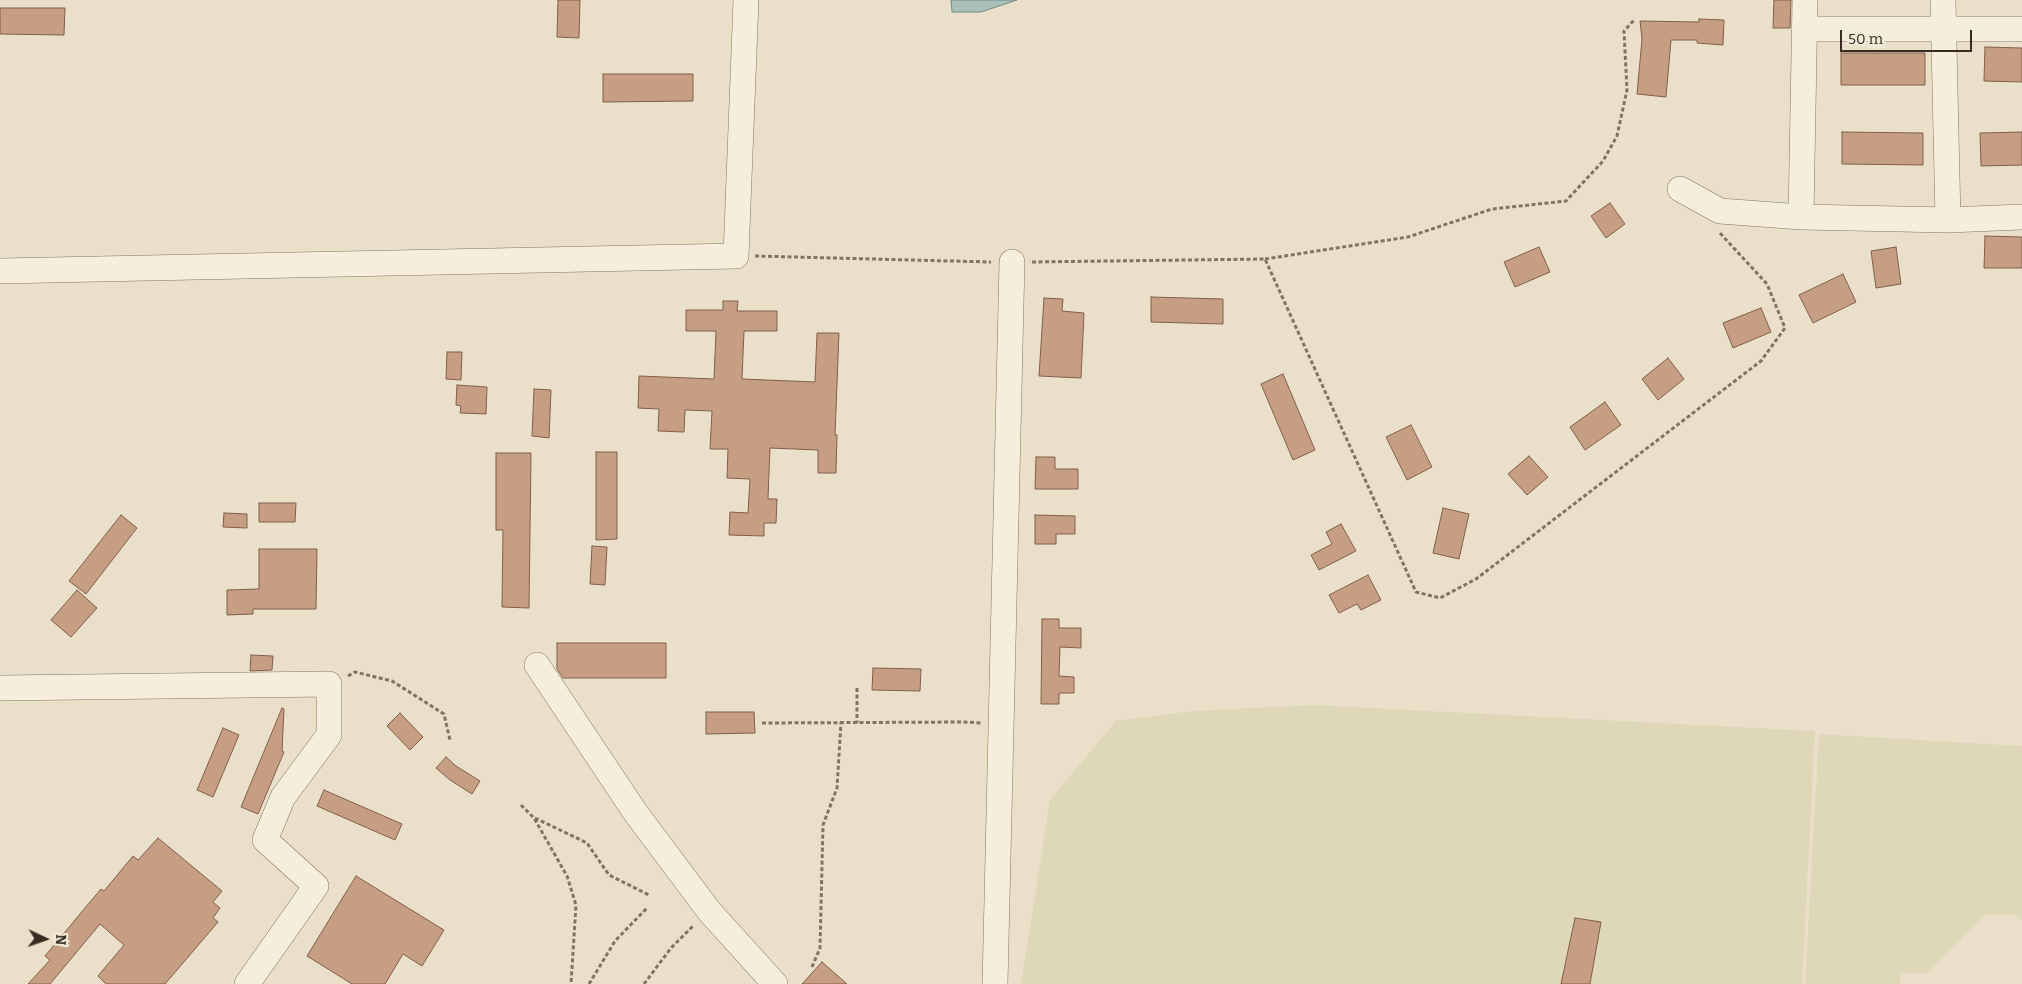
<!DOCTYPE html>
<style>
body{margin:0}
#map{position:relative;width:2022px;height:984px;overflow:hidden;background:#eae0ca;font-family:Bitter,serif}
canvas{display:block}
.north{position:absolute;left:20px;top:914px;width:50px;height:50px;-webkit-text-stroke:4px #f3ebd9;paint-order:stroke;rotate:93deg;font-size:14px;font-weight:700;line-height:20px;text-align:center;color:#382c22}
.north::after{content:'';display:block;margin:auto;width:18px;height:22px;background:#382c22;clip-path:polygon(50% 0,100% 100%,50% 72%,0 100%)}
.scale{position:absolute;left:1840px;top:30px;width:132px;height:22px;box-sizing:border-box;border:2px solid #382c22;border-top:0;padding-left:6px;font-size:15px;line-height:18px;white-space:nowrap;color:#382c22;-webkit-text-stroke:4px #f3ebd9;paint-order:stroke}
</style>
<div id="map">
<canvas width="2022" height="984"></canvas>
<div class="north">N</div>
<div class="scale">50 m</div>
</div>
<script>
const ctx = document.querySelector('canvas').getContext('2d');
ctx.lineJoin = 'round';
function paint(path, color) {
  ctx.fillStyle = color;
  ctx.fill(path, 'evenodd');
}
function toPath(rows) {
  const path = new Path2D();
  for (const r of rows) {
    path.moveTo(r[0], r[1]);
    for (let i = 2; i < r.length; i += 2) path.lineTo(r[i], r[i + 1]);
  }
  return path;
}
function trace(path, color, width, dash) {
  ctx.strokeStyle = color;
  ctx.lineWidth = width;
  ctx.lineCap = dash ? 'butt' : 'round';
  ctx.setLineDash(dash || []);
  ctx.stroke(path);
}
paint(toPath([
 [1314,705,1815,731,1802,984,1021,984,1050,800,1116,721,1192,711],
 [1819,734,2022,746,2022,920,2016,915,1985,915,1928,973,1899,973,1901,984,1805,984]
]), '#dfd8b8');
const water = toPath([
 [951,0,1017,0,981,12,952,12,951,0]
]);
paint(water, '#aabfb9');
trace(water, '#718d86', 1);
const building = toPath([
 [558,0,580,0,579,38,557,37,558,0],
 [1774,0,1791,0,1790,28,1773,28,1774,0],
 [0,8,65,8,64,35,0,34,0,8],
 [1699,19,1724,20,1723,45,1697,43,1697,40,1671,40,1666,97,1637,94,1642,39,1640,21,1699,22,1699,19],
 [1985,47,2022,48,2022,82,1984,81,1985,47],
 [1841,53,1925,53,1925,85,1841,85,1841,53],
 [603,74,693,74,693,101,603,102,603,74],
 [1842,132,1923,133,1923,165,1842,164,1842,132],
 [2022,132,2022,165,1981,166,1980,133,2022,132],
 [1610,203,1625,224,1606,238,1591,216,1610,203],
 [1985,236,2022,237,2022,268,1984,268,1985,236],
 [1539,247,1550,272,1515,287,1504,262,1539,247],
 [1896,247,1901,284,1876,288,1871,251,1896,247],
 [1843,274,1856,302,1813,323,1799,295,1843,274],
 [1151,297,1223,299,1223,324,1151,322,1151,297],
 [1044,298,1063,299,1062,311,1084,313,1081,378,1039,376,1044,298],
 [723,301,738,301,737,311,777,311,777,331,744,331,742,379,815,382,817,333,839,333,835,435,837,435,836,473,818,473,818,450,770,448,768,499,777,499,776,523,764,523,764,536,729,535,730,512,748,513,750,479,727,478,728,449,710,449,712,411,685,410,684,432,658,431,659,409,638,408,639,376,714,379,716,331,686,331,686,310,723,310,723,301],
 [1761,308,1771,332,1733,348,1723,323,1761,308],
 [447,352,462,352,461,380,446,379,447,352],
 [1668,358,1684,379,1658,400,1642,379,1668,358],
 [1283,374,1315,450,1293,460,1261,384,1283,374],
 [457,385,487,387,486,414,460,413,461,406,456,405,457,385],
 [534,389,551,390,549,438,532,436,534,389],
 [1605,402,1621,425,1585,450,1570,427,1605,402],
 [1411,425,1432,467,1407,480,1386,437,1411,425],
 [596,452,617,452,617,539,596,540,596,452],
 [496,453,531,453,529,608,502,607,503,530,496,530,496,453],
 [1529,456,1548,477,1527,495,1508,474,1529,456],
 [1036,457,1055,457,1055,469,1078,469,1078,489,1035,489,1036,457],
 [259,503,296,503,295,522,259,522,259,503],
 [1443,508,1469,514,1459,559,1433,553,1443,508],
 [224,513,247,514,247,528,223,527,224,513],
 [121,515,137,528,86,594,69,581,121,515],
 [1035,515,1075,516,1075,534,1056,534,1056,544,1035,544,1035,515],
 [1341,524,1356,551,1319,570,1311,555,1332,544,1326,532,1341,524],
 [592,546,607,547,605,585,590,584,592,546],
 [259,549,317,549,316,609,253,609,253,614,227,615,227,590,259,589,259,549],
 [1368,575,1381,600,1361,610,1357,604,1339,613,1329,595,1368,575],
 [77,590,97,608,71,637,51,620,77,590],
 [1042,619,1059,619,1059,628,1081,628,1081,648,1060,647,1059,676,1074,677,1074,693,1059,693,1059,704,1041,704,1042,619],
 [557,643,666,643,666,678,563,678,557,669,557,643],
 [251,655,273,656,272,670,250,671,251,655],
 [873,668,921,669,920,691,872,690,873,668],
 [282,708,284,709,282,751,284,752,258,814,241,807,282,708],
 [706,712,754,712,755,733,706,734,706,712],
 [400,713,423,737,410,750,387,726,400,713],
 [223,728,239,735,213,797,197,790,223,728],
 [446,757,456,766,480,781,472,794,450,780,436,768,446,757],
 [324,790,402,824,395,840,317,806,324,790],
 [158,838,222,891,213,902,220,908,213,918,218,922,165,984,106,984,98,976,124,945,100,924,50,984,28,984,50,960,45,956,90,902,101,889,104,891,133,856,138,860,158,838],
 [356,876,444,930,422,966,403,954,385,984,352,984,307,956,356,876],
 [1575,918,1601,922,1590,984,1561,984,1575,918],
 [822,962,847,984,802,984,822,962]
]);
paint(building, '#c59e84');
trace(building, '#825e48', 1);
const minor = toPath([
 [1943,0,1948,220],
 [1804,29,2022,29],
 [1680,189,1720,211,1801,217,1948,220,2022,217],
 [1801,217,1805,0],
 [0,271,736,256,746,0],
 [537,665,635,812,709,911,775,984],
 [0,688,329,684,329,735,283,797,265,840,316,886,247,984],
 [995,984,1012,262]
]);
trace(minor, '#857360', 26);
trace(toPath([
 [755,256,991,262],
 [1265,259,1408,237,1492,209,1566,201,1603,161,1617,136,1627,90,1624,31,1635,19],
 [1032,262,1265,259,1416,592,1440,598,1476,579,1761,361,1785,328,1767,284,1719,232],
 [348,676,355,672,392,681,444,714,450,740],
 [857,688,857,723],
 [762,723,965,722,981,723],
 [521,805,534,818,567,876,576,905,571,984],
 [535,818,587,843,609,875,649,895],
 [812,967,820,948,823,825,837,788,841,722],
 [589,984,615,941,647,908],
 [644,984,671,948,694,925]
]), '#857360', 3, [4, 2.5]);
trace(minor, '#f6eedd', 25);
</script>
